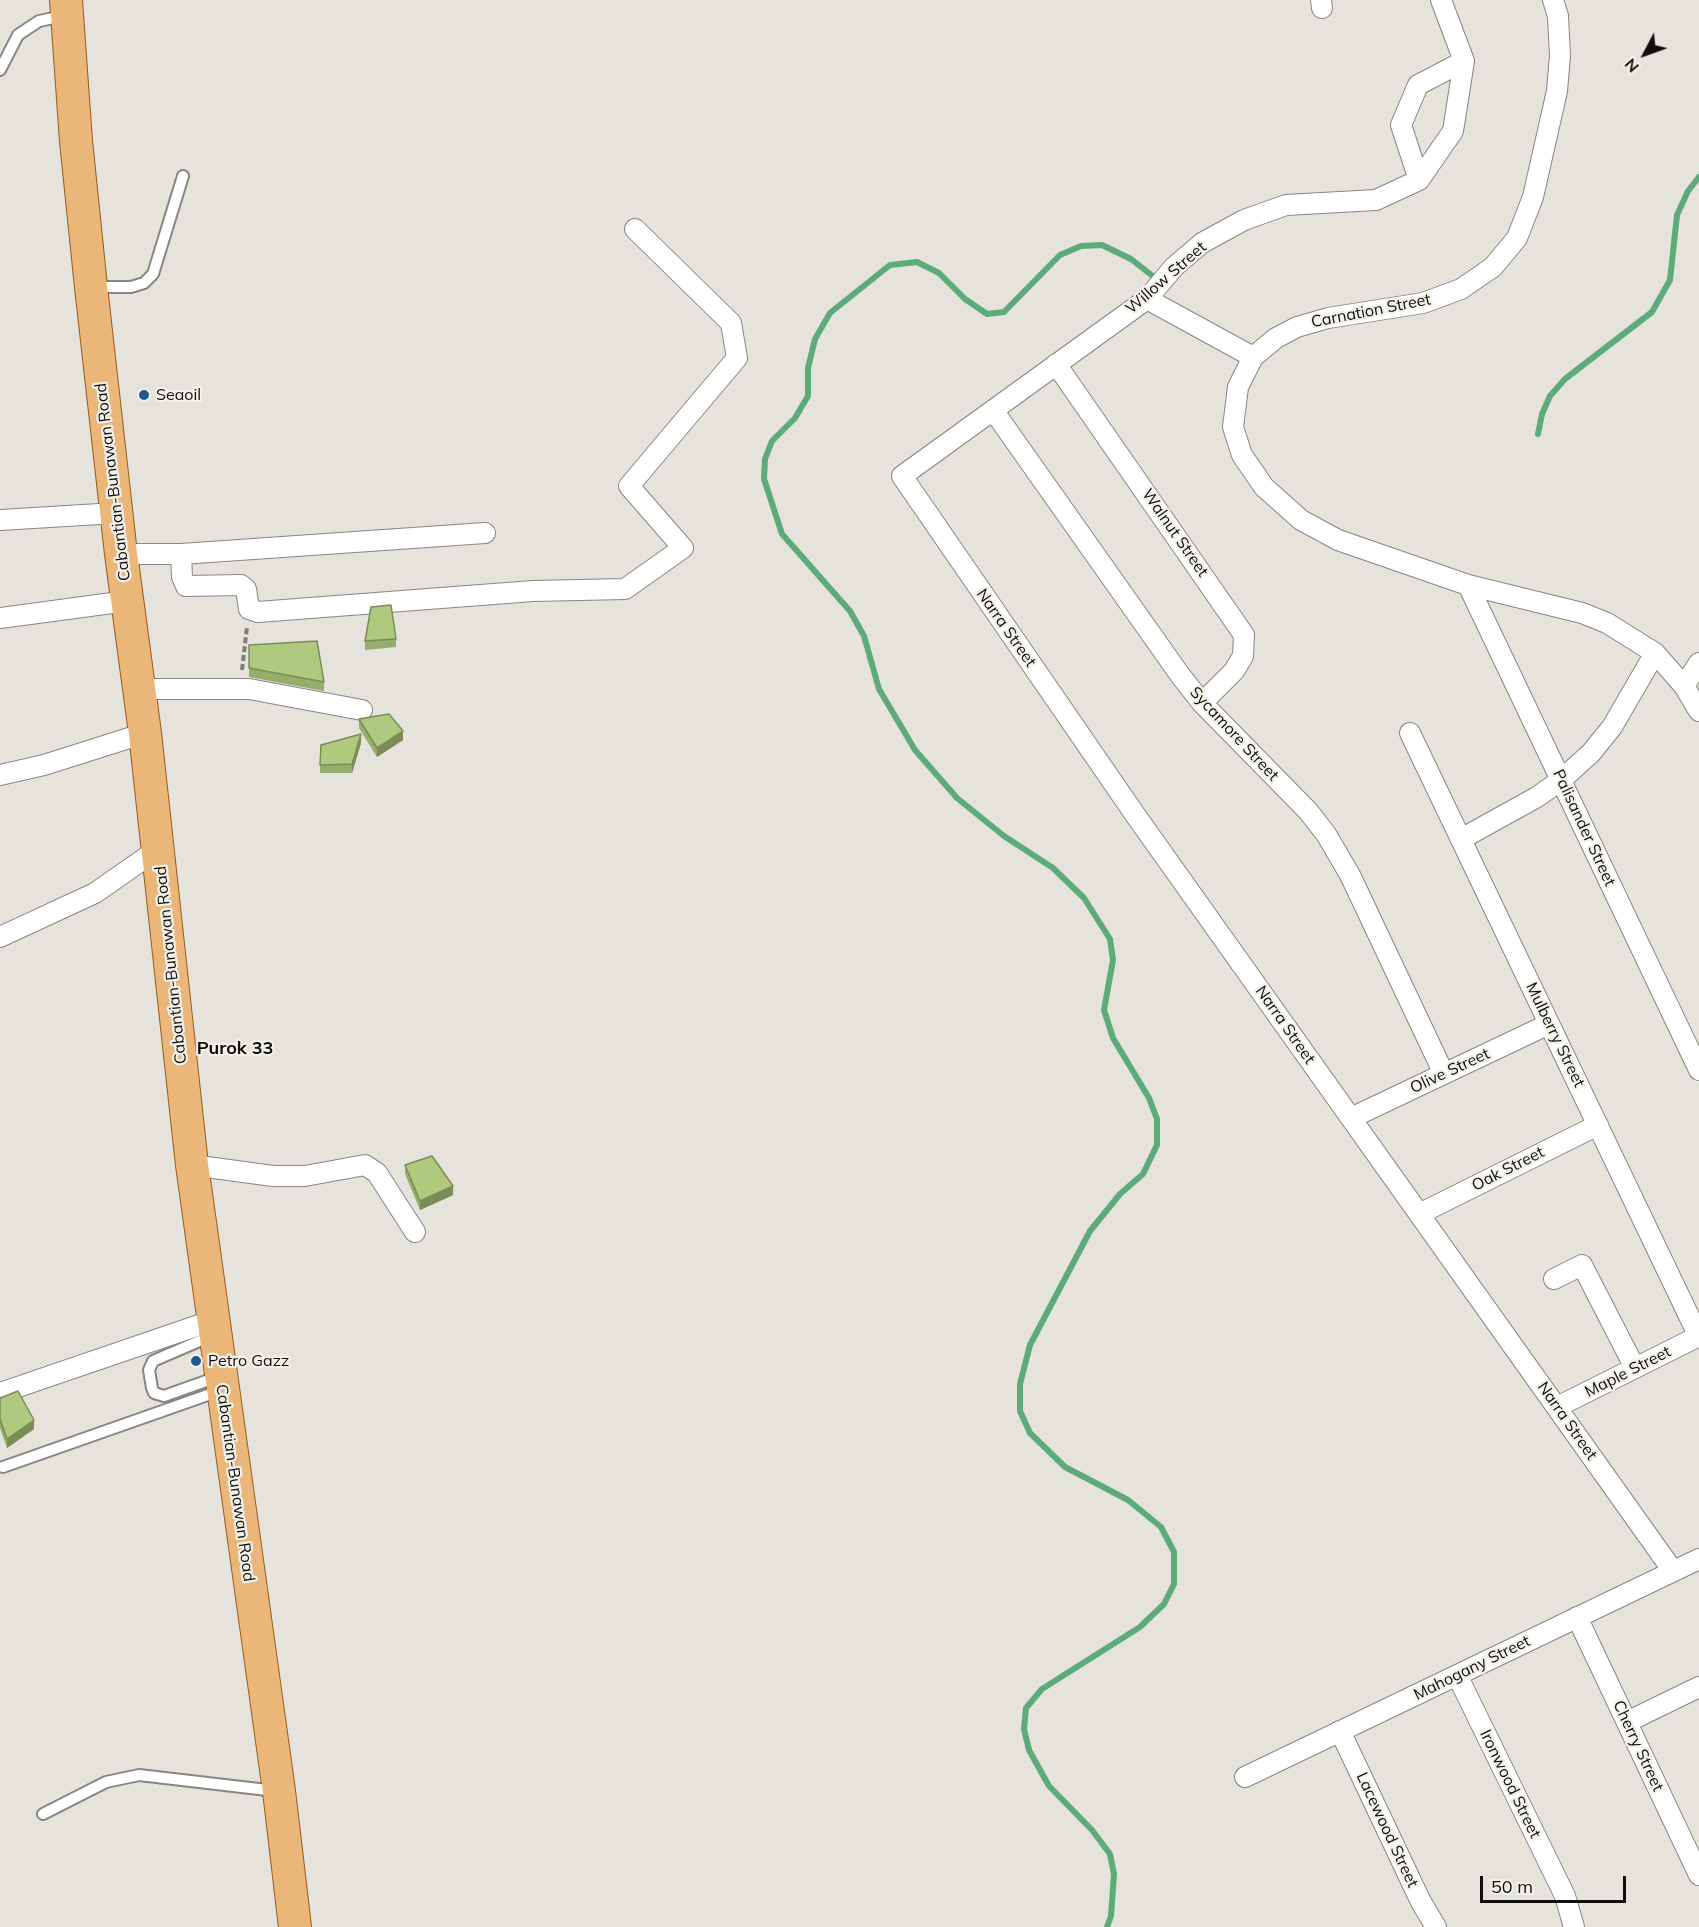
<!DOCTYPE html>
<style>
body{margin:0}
#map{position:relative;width:1699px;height:1927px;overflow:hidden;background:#e5e3dc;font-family:Mulish,sans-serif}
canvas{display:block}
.north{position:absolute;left:1615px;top:24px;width:60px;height:60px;-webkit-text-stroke:4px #f3f1e9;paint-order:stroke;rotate:229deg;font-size:16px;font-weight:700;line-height:24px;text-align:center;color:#0f0f0c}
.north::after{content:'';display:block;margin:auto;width:21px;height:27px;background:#0f0f0c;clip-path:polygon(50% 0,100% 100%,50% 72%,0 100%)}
.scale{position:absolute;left:1480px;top:1876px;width:146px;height:27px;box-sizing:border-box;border:3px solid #0f0f0c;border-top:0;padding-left:8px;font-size:18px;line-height:21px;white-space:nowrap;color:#0f0f0c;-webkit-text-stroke:4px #f3f1e9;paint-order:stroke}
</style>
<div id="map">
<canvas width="1699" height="1927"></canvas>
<div class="north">N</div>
<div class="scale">50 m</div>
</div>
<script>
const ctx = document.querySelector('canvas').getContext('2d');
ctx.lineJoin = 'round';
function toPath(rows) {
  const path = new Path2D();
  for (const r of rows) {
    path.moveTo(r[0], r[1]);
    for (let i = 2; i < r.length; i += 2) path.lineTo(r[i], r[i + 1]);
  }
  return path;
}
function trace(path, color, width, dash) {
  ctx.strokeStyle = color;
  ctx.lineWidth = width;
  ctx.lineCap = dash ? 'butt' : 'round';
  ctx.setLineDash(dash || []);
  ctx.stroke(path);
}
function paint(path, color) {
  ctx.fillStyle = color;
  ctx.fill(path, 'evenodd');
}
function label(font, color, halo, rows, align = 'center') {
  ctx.font = font + ' Mulish,sans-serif';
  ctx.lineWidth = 4.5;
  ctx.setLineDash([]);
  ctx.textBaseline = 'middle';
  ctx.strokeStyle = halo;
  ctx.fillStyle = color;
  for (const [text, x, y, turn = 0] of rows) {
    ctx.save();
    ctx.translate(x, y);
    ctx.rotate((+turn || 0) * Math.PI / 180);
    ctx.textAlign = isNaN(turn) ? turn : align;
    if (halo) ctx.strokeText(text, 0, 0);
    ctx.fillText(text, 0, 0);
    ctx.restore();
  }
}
trace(toPath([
 [1538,434,1542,414,1550,396,1565,379,1652,312,1670,280,1677,215,1688,191,1699,177],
 [1107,1927,1111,1916,1114,1874,1110,1854,1092,1830,1049,1786,1029,1750,1024,1729,1026,1708,1042,1689,1140,1627,1164,1604,1174,1584,1174,1552,1161,1527,1128,1500,1065,1467,1030,1433,1020,1411,1020,1384,1030,1345,1090,1231,1120,1194,1143,1174,1157,1145,1157,1119,1149,1098,1113,1038,1104,1010,1113,960,1110,939,1084,898,1053,868,1004,836,957,798,915,750,879,689,864,636,850,611,782,534,764,479,765,459,772,441,795,418,808,396,808,368,815,339,830,313,890,265,917,262,939,273,965,299,987,314,1004,312,1060,255,1081,246,1102,245,1131,259,1154,277]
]), '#5daa7b', 6);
const service = toPath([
 [0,70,18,35,39,21,63,16],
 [95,287,131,287,144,283,153,274,183,176],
 [211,1336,153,1361,149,1370,152,1388,154,1393,164,1396,220,1376],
 [3,1467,222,1390],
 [43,1814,106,1782,139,1775,276,1791]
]);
const minor = toPath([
 [1321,0,1322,8],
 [1441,0,1464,61,1453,131,1419,180,1376,200,1286,205,1244,220,1202,243,1174,267,1147,299,902,476,1136,816,1673,1571],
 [1553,0,1558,16,1560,56,1557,91,1533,197,1517,238,1493,267,1461,289,1423,303,1328,318,1297,327,1276,338,1253,357,1238,387,1233,427,1242,455,1264,487,1301,520,1338,540,1468,585,1582,613,1607,623,1655,653,1684,686,1699,711],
 [1419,180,1401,125,1418,85,1464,61],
 [1147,299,1253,357],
 [1056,364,1244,635,1243,656,1234,671,1202,703],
 [993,410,1180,675,1202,703,1308,811,1326,834,1350,875,1444,1074],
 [0,520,116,513],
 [121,554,181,554,485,533],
 [181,554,182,577,186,586,241,585,246,589,249,609,258,612,533,591,625,589,683,548,629,486,737,358,731,323,635,229],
 [1468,585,1699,1070],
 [0,618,127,601],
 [1684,686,1699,663],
 [139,689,249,689,362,710],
 [1410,733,1699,1337],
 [0,775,44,765,145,733],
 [1461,839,1537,797,1561,780,1591,753,1612,727,1655,653],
 [0,937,95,893,158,849],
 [1351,1118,1549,1024],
 [192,1165,273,1176,305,1176,365,1165,377,1173,415,1232],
 [1419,1214,1598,1125],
 [1554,1279,1582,1265,1635,1368],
 [0,1393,211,1321],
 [1557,1407,1699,1336],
 [1577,1617,1699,1875],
 [1457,1675,1565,1896,1574,1927],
 [1627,1722,1699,1687],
 [1340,1731,1421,1902,1436,1927],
 [1245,1777,1699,1559]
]);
const primary = toPath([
 [66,0,76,141,91,287,121,554,145,733,192,1165,279,1791,295,1927]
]);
trace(service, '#888680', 14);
trace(minor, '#888680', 22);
trace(primary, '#955c1a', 34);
trace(toPath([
 [242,670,247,627]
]), '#817f7a', 4, [6, 3]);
trace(service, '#fff', 10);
trace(minor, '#fff', 20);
trace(primary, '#ebb67a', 32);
paint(toPath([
 [396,639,396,647,365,650,365,641],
 [249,645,324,682,324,691,249,677],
 [359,719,403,740,377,757,359,728],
 [361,743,352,773,320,773,320,765],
 [405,1165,453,1195,420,1210,405,1174],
 [0,1398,34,1429,7,1448,0,1428]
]), '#96ae6c');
paint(toPath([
 [403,731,403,740,377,757,377,748],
 [361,734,361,743,352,773,352,764],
 [453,1186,453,1195,420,1210,420,1201],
 [34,1420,34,1429,7,1448,7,1439]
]), '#7a8d58');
const building = toPath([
 [391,605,396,639,365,641,371,607,391,605],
 [317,641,324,682,249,668,249,645,317,641],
 [389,714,403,731,377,748,359,719,389,714],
 [361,734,352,764,320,765,321,745,361,734],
 [432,1156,453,1186,420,1201,405,1165,432,1156],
 [18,1391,34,1420,7,1439,0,1419,0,1398,18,1391]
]);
paint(building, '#afca7e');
trace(building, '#7a8d58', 1.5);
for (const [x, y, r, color] of [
 [144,395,6,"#1b598f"],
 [196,1361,6,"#1b598f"]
]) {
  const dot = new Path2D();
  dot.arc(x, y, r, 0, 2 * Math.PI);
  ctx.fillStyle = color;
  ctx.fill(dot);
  trace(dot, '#f3f1e9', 2);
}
label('16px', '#0f0f0c', '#f3f1e9', [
 ["Willow Street",1166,278,-41],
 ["Carnation Street",1371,311,-11],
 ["Cabantian-Bunawan Road",113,482,-97],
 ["Walnut Street",1175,533,55],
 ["Narra Street",1006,628,55],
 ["Sycamore Street",1234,734,47],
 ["Palisander Street",1584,828,65],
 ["Cabantian-Bunawan Road",171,965,-96],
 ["Narra Street",1285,1025,55],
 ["Mulberry Street",1555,1035,64],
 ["Olive Street",1450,1071,-25],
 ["Oak Street",1508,1169,-27],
 ["Maple Street",1628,1372,-27],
 ["Narra Street",1567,1421,55],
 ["Cabantian-Bunawan Road",235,1483,82],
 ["Mahogany Street",1472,1668,-26],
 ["Cherry Street",1638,1746,65],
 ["Ironwood Street",1510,1784,64],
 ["Lacewood Street",1387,1830,65]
]);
label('16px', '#0f0f0c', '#f3f1e9', [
 ["Seaoil",156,395],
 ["Petro Gazz",208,1361]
], 'left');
label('bold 18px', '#0f0f0c', '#f3f1e9', [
 ["Purok 33",235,1049]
]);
</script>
